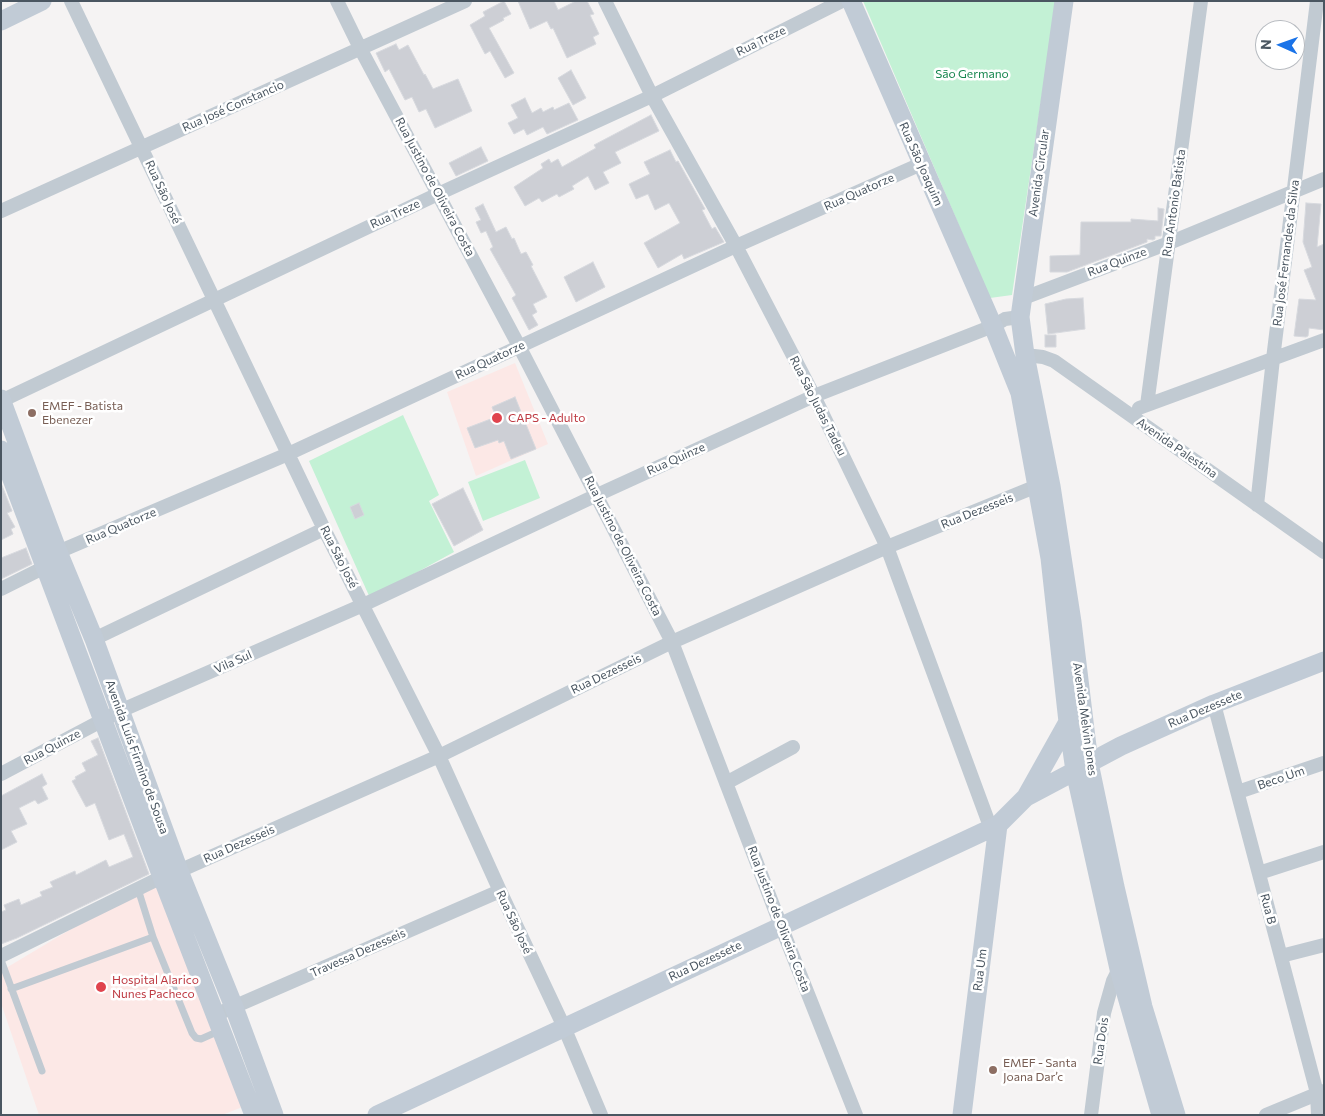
<!DOCTYPE html>
<meta charset="utf-8">
<style>
body{margin:0}
#map{position:relative;width:1325px;height:1116px;overflow:hidden;background:#f5f3f3;font-family:Commissioner,sans-serif}
canvas{display:block}
.frame{position:absolute;inset:0;border:2px solid #4a5661;pointer-events:none}
.north{position:absolute;left:1255px;top:20px;width:50px;height:50px;box-sizing:border-box;background:#fff;border:1px solid #b7bbc0;border-radius:50%;rotate:272deg;font-size:14px;font-weight:700;line-height:20px;text-align:center;color:#4a5661}
.north::after{content:'';display:block;margin:auto;width:18px;height:22px;background:#1a73e8;clip-path:polygon(50% 0,100% 100%,50% 72%,0 100%)}
</style>
<div id="map">
<canvas width="1325" height="1116"></canvas>
<div class="frame"></div>
<div class="north">N</div>
</div>
<script>
const ctx = document.querySelector('canvas').getContext('2d');
ctx.lineJoin = 'round';
function paint(path, color) {
  ctx.fillStyle = color;
  ctx.fill(path, 'evenodd');
}
function toPath(rows) {
  const path = new Path2D();
  for (const r of rows) {
    path.moveTo(r[0], r[1]);
    for (let i = 2; i < r.length; i += 2) path.lineTo(r[i], r[i + 1]);
  }
  return path;
}
function trace(path, color, width, dash) {
  ctx.strokeStyle = color;
  ctx.lineWidth = width;
  ctx.lineCap = dash ? 'butt' : 'round';
  ctx.setLineDash(dash || []);
  ctx.stroke(path);
}
function label(font, color, halo, rows, align = 'center') {
  ctx.font = font + ' Commissioner,sans-serif';
  ctx.lineWidth = 5;
  ctx.setLineDash([]);
  ctx.textBaseline = 'middle';
  ctx.strokeStyle = halo;
  ctx.fillStyle = color;
  for (const [text, x, y, turn = 0] of rows) {
    ctx.save();
    ctx.translate(x, y);
    ctx.rotate((+turn || 0) * Math.PI / 180);
    ctx.textAlign = isNaN(turn) ? turn : align;
    if (halo) ctx.strokeText(text, 0, 0);
    ctx.fillText(text, 0, 0);
    ctx.restore();
  }
}
paint(toPath([
 [515,363,548,444,476,476,447,392],
 [161,878,245,1106,222,1115,39,1115,1,1003,1,971,138,889]
]), '#fce8e6');
paint(toPath([
 [863,1,1056,1,1012,295,990,298],
 [403,415,439,495,429,501,454,552,370,598,309,461],
 [525,460,540,498,483,521,468,482]
]), '#c3f1d5');
const building = toPath([
 [504,1,511,14,503,18,504,20,489,28,514,73,505,78,490,51,485,54,470,25,485,16,483,12,504,1],
 [518,1,554,1,558,10,576,1,587,1,594,14,590,15,599,34,593,37,596,44,567,58,553,28,551,29,547,21,530,29,518,1],
 [396,44,399,50,408,45,424,75,425,74,433,89,458,79,472,111,435,128,426,109,419,112,412,97,405,100,389,69,385,72,376,53,396,44],
 [571,70,586,98,573,105,558,78,571,70],
 [525,98,532,113,541,108,543,112,553,107,554,110,569,103,578,120,547,134,543,127,527,135,524,129,514,134,508,123,518,118,511,105,525,98],
 [651,115,659,131,615,152,621,163,603,172,609,183,595,190,588,176,572,186,574,189,559,197,557,194,542,202,539,198,525,206,514,187,543,168,541,164,549,159,551,163,558,159,562,167,596,148,594,145,651,115],
 [481,147,488,161,456,176,449,163,481,147],
 [670,150,676,162,678,161,705,209,702,210,712,229,715,227,724,242,684,259,682,254,658,268,644,243,680,223,669,203,655,210,648,194,636,199,629,184,650,174,644,162,670,150],
 [1306,203,1321,204,1317,247,1324,244,1324,330,1309,328,1308,336,1306,337,1294,336,1299,299,1316,300,1304,270,1312,267,1303,242,1306,203],
 [483,204,496,232,506,227,512,239,514,238,521,254,526,252,533,265,531,266,547,297,533,304,537,312,532,315,538,325,529,330,512,298,516,295,490,249,493,247,486,231,481,233,476,222,481,220,475,208,483,204],
 [1158,208,1164,209,1161,236,1155,236,1155,239,1153,240,1147,239,1147,242,1067,272,1050,272,1050,256,1080,255,1081,222,1131,222,1131,219,1158,221,1158,208],
 [593,262,605,287,576,302,564,277,593,262],
 [1083,298,1085,329,1048,334,1045,304,1066,299,1083,298],
 [1045,335,1056,335,1056,347,1045,347,1045,335],
 [515,397,536,449,511,459,504,441,499,443,498,440,475,448,467,428,496,417,492,407,515,397],
 [1,483,12,511,7,513,15,527,11,529,13,534,1,540,1,483],
 [463,488,483,530,454,546,432,504,463,488],
 [359,503,364,515,355,519,350,507,359,503],
 [26,548,32,564,1,579,1,558,26,548],
 [98,738,149,874,17,938,1,944,1,912,6,910,4,905,19,899,21,905,42,896,40,892,53,887,50,882,75,871,76,875,106,860,109,867,133,857,124,834,109,840,95,803,86,807,72,781,76,779,75,777,86,771,82,763,98,755,91,741,98,738],
 [42,774,47,784,42,787,48,799,38,804,35,800,19,808,27,824,11,831,17,842,1,850,1,796,42,774]
]);
paint(building, '#cdcfd5');
trace(building, '#d7d9de', 1);
trace(toPath([
 [153,937,192,1033,196,1038,201,1039,219,1031],
 [1,960,42,1071],
 [11,989,153,937,138,889]
]), '#c1cad2', 7);
trace(toPath([
 [71,1,324,529,439,756,500,891,564,1027,601,1115],
 [337,1,360,48,519,346,672,642,781,926,856,1115],
 [605,1,652,96,736,246,814,396,887,547,991,829],
 [1,211,465,1],
 [1021,299,1169,243,1324,179],
 [1025,355,1043,357,1054,361,1324,552],
 [1,401,438,194,652,96,842,1],
 [1147,405,1201,1],
 [1139,408,1324,340],
 [1257,505,1273,359,1317,1],
 [58,552,288,454,736,246,921,164],
 [1,589,45,567],
 [94,639,324,529],
 [1214,704,1317,1093,1318,1115],
 [1,774,120,711,363,605,597,495,814,396,993,326,1005,319,1020,317],
 [726,783,793,747],
 [1238,792,1324,763],
 [179,871,439,756,672,642,887,547,1037,486],
 [1259,873,1324,852],
 [1,956,162,877],
 [1281,956,1324,945],
 [215,1015,500,891],
 [1091,1115,1104,1013,1113,981,1119,969],
 [1266,1115,1324,1091]
]), '#c1cad2', 14);
trace(toPath([
 [851,1,993,326,1020,393,1050,558,1068,722,1075,771,1119,969,1161,1115],
 [1064,1,1020,317,1025,355,1051,486,1072,622,1089,763,1115,887,1143,1007,1176,1115],
 [1,21,42,1],
 [1,399,58,552,94,639,179,871,234,1007,274,1115],
 [1,450,162,877,254,1115],
 [1089,763,1121,746,1214,704,1324,661],
 [1026,797,1075,771],
 [377,1115,998,825,1026,797,1068,722],
 [962,1115,998,825]
]), '#c1cbd6', 19);
for (const [x, y, r, color] of [
 [32,413,5,"#8d6e63"],
 [497,418,6,"#e0444e"],
 [101,987,6,"#e0444e"],
 [993,1070,5,"#8d6e63"]
]) {
  const dot = new Path2D();
  dot.arc(x, y, r, 0, 2 * Math.PI);
  ctx.fillStyle = color;
  ctx.fill(dot);
  trace(dot, '#fff', 2);
}
label('12px', '#4a5661', '#fff', [
 ["Rua Treze",761,41,-26],
 ["Rua José Constancio",233,106,-24],
 ["Rua São Joaquim",921,164,66],
 ["Avenida Circular",1039,173,-82],
 ["Rua Justino de Oliveira Costa",435,187,62],
 ["Rua São José",163,192,65],
 ["Rua Quatorze",859,192,-24],
 ["Rua Antonio Batista",1174,203,-82],
 ["Rua Treze",395,214,-25],
 ["Rua José Fernandes da Silva",1286,253,-83],
 ["Rua Quinze",1117,262,-21],
 ["Rua Quatorze",490,360,-25],
 ["Rua São Judas Tadeu",818,406,63],
 ["Avenida Palestina",1177,448,35],
 ["Rua Quinze",676,459,-24],
 ["Rua Dezesseis",977,511,-22],
 ["Rua Quatorze",121,526,-23],
 ["Rua Justino de Oliveira Costa",623,546,63],
 ["Rua São José",339,557,63],
 ["Vila Sul",233,662,-24],
 ["Rua Dezesseis",606,674,-26],
 ["Rua Dezessete",1205,709,-23],
 ["Avenida Melvin Jones",1085,719,82],
 ["Rua Quinze",52,747,-28],
 ["Avenida Luís Firmino de Sousa",137,757,70],
 ["Beco Um",1281,778,-19],
 ["Rua Dezesseis",239,844,-24],
 ["Rua B",1268,909,75],
 ["Rua Justino de Oliveira Costa",779,919,69],
 ["Rua São José",514,922,65],
 ["Travessa Dezesseis",358,953,-24],
 ["Rua Dezessete",705,961,-25],
 ["Rua Um",980,970,-83],
 ["Rua Dois",1101,1041,-82]
]);
label('12px', '#17864f', '#fff', [
 ["São Germano",972,74]
]);
label('12px', '#785e54', '#fff', [
 ["EMEF - Batista",42,406],
 ["Ebenezer",42,420],
 ["EMEF - Santa",1003,1063],
 ["Joana Dar’c",1003,1077]
], 'left');
label('12px', '#be3a42', '#fff', [
 ["CAPS - Adulto",508,418],
 ["Hospital Alarico",112,980],
 ["Nunes Pacheco",112,994]
], 'left');
</script>
